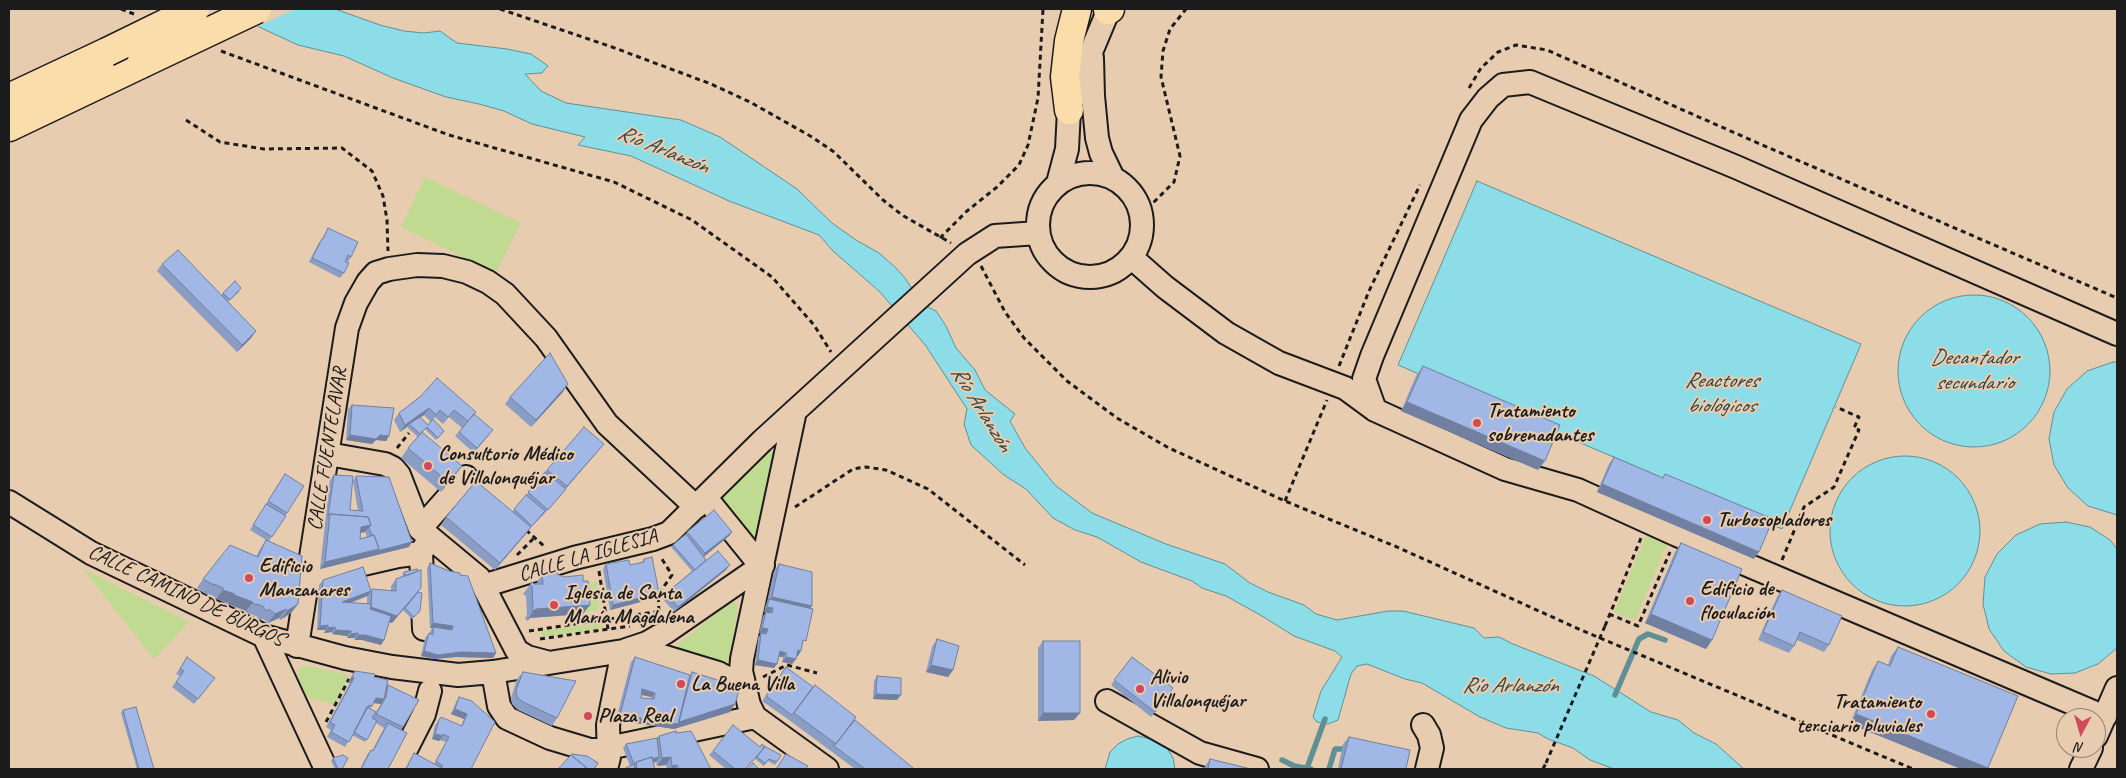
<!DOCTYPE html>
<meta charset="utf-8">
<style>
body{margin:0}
#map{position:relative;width:2126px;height:778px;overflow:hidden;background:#e8ccaf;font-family:Caveat,sans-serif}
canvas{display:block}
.frame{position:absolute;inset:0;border:10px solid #1c1c1c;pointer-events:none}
.north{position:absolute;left:2056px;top:708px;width:50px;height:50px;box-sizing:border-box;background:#e8ccaf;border:1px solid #968674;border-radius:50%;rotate:186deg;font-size:14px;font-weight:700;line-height:20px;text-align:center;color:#1c1c1c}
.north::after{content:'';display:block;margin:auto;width:18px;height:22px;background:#d1495b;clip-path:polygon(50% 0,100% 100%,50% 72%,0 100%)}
</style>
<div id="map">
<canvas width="2126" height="778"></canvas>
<div class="frame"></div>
<div class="north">N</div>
</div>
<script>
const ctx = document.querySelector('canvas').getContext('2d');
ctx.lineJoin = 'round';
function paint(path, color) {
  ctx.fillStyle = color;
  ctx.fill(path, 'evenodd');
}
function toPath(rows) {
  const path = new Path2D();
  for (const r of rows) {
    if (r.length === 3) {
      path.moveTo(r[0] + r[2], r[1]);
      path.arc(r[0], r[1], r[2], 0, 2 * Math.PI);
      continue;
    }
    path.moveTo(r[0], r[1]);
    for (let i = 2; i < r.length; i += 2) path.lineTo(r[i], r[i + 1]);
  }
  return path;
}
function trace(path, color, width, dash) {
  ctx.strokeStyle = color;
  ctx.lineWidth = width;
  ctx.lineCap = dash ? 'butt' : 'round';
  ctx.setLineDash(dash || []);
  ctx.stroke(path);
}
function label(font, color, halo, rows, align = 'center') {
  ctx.font = font + ' Caveat,sans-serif';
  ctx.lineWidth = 4;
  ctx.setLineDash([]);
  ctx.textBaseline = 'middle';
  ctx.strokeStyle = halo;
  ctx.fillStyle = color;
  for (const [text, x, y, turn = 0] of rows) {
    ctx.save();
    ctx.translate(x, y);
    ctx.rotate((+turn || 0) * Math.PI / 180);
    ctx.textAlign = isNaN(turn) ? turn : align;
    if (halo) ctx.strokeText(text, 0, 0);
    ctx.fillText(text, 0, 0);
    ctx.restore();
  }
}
paint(toPath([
 [425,177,521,223,496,273,401,227],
 [766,450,772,451,775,455,758,550,715,499],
 [1647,533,1668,542,1635,621,1614,612],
 [83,569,189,622,154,659],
 [597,582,599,609,583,614,581,591,576,584],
 [731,602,737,603,738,608,728,664,677,648,677,645],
 [602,623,602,628,542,637,541,631],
 [305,665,349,675,334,705,308,698,297,677,298,670]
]), '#c0da91');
const water = toPath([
 [220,9,335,9,380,25,404,31,424,33,440,31,457,43,507,49,531,54,548,66,542,73,525,74,541,91,566,103,681,120,720,137,797,189,832,223,856,240,879,253,895,267,905,278,922,304,936,311,946,326,956,348,975,370,985,390,1015,414,1010,421,1025,448,1055,485,1092,513,1166,544,1225,564,1250,583,1268,592,1304,605,1316,614,1337,620,1388,611,1403,611,1474,628,1484,638,1499,637,1513,644,1594,676,1651,712,1678,720,1694,733,1716,744,1744,769,1614,769,1590,760,1573,748,1548,739,1538,733,1506,728,1480,717,1422,683,1405,679,1367,664,1357,666,1351,674,1338,720,1328,724,1317,722,1313,717,1321,691,1342,657,1335,651,1294,636,1262,616,1226,596,1202,588,1192,581,1141,562,1097,537,1075,530,1053,518,1026,489,1004,475,971,445,964,424,967,409,926,346,880,292,833,251,819,235,729,201,631,156,578,145,585,137,532,124,504,111,479,104,446,97,393,78,344,56,298,45,220,9],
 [1477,181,1861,344,1782,529,1398,365,1477,181],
 [1974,371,76],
 [2113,362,2117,362,2117,515,2088,506,2068,488,2054,465,2049,439,2054,412,2067,389,2087,371,2113,362],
 [1905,531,75],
 [2066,522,2090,527,2110,540,2117,549,2117,648,2098,664,2075,673,2051,674,2026,667,2004,651,1989,629,1983,604,1985,577,1997,554,2016,535,2040,524,2066,522],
 [1138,736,1159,741,1167,748,1173,758,1175,769,1105,769,1110,752,1118,744,1127,739,1138,736]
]);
paint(water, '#8cdde7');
trace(water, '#5f9096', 1);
paint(toPath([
 [218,9,295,9,255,28]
]), '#e8ccaf');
trace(toPath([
 [1615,695,1639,639,1648,634,1665,640],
 [1282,760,1294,766,1311,769],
 [1307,768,1325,719],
 [1329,769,1335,749,1342,749]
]), '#5f9096', 5.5);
const minor = toPath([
 [1092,58,1093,96,1097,138,1101,153,1113,178],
 [1090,225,52],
 [1058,183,1067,149,1069,110,1076,88,1109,9],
 [1131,257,1165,287,1226,333,1279,363,1345,388,1375,410],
 [795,411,742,659,741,671,749,705,755,717,827,769],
 [328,454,385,464,393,468,399,475,420,529,479,578,517,651,527,657,546,662],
 [706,498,761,566],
 [9,502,91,553,264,636,345,658,392,667,458,675,493,672,623,651,662,656,718,673,737,683,745,692],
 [420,529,466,477],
 [308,581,359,565,398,556,421,553],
 [483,586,574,558,653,539,669,533,762,441,967,254,995,236,1038,233],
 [424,629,421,553,428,541],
 [264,636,326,769],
 [297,646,347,328,356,303,368,282,376,273,389,269,417,265,443,266,467,272,488,282,505,294,546,338,607,424,696,507],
 [626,650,647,643,666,632,763,565],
 [493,672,499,706,507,718,550,738,590,750,599,750,755,717],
 [1107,701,1200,753,1257,769],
 [2105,717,1677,535,1578,490,1505,469,1375,410,1364,379,1372,356,1471,120,1488,98,1503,85,1530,82,1736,167,2117,334],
 [1423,725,1429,735,1432,748,1427,769],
 [2096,736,2117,688],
 [396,769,424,714,430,691],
 [606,769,609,757,608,725,623,651],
 [2081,769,2091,748]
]);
const major = toPath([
 [1108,10,1110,9],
 [9,98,107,52],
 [1069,110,1065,77,1069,41,1077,9],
 [9,127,141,64]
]);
trace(minor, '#1c1c1c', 26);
trace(major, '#1c1c1c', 31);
trace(toPath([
 [121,9,134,14],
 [500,9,612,47,711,84,750,102,812,137,834,152,883,200,902,215,951,243],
 [221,51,449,135,614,182,692,220,772,277,814,325,831,352],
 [1469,88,1481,68,1498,52,1516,45,1547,50,1760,144,2117,298],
 [186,120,220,142,264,149,342,148,372,171,383,196,387,220,388,251],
 [1141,215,1174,182,1180,156,1161,77,1163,51,1170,29,1186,9],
 [940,238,967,211,997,187,1019,165,1028,145,1038,98,1043,9],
 [981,266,1005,312,1024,338,1067,381,1117,418,1169,448,1285,501,1397,547,1581,630,1913,769],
 [1339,366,1369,291,1420,185],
 [397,448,409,433],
 [1285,501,1327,400],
 [795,507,853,469,866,467,886,470,928,489,1025,565],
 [526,530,544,546],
 [517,555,534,538],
 [1782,560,1804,507,1834,487,1859,430,1854,428,1859,417,1836,407],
 [599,571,608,629],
 [659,611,658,595,672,575,660,556],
 [1609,614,1638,626,1670,552],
 [1605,626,1641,538],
 [529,631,661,611],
 [540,639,630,626],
 [763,677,787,665,817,673],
 [326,722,349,679],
 [1543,769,1546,763]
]), '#1c1c1c', 3, [5, 4]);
trace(minor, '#e8ccaf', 22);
trace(major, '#fbdcab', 28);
const majorBridge = toPath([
 [107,52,195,9],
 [141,64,257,9]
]);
trace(majorBridge, '#1c1c1c', 31, []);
trace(toPath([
 [1546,763,1605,626]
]), '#1c1c1c', 3, [5, 4]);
trace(majorBridge, '#fbdcab', 28);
paint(toPath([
 [328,228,351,257,348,262,345,261,344,273,340,278,309,262,318,244,322,239],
 [162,264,221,295,223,293,240,291,228,302,256,331,251,338,237,352,157,271],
 [1423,366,1538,470,1401,411,1416,376],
 [563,392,531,427,505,404,510,397],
 [421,396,474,414,489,435,474,453,455,436,462,428,449,417,443,424,435,417,433,419,444,431,436,440,425,429,422,432,462,466,455,475,441,492,401,458,408,448,418,437,407,427,400,432,394,420,399,413],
 [424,415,431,422,428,425,420,417],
 [352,405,389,436,386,441,376,440,372,444,346,440,348,409],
 [598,451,544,514,530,528,495,570,441,525,446,517,513,511,547,470],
 [1614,457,1662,478,1665,474,1754,559,1597,492,1609,464],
 [285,474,287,513,269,541,298,604,291,613,280,620,279,618,268,623,263,619,262,620,257,618,258,617,251,614,250,615,246,613,246,611,228,604,228,603,216,599,217,598,208,594,207,595,197,588,203,579,256,557,260,549,266,540,250,530],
 [334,475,350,510,358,511,353,481,356,476,409,547,320,569,330,479],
 [365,532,367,537,360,539,360,533],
 [687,532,732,532,729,536,704,557,706,560,726,570,674,612,662,598,666,593,692,571,671,547,673,545,686,534],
 [1681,543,1712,640,1706,649,1645,623,1675,552],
 [644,559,659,593,656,598,610,610,603,569,606,564,630,565,642,562],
 [430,563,460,575,496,653,493,658,457,657,434,659,421,656,425,638,429,633,430,634,430,632,432,628,430,628,427,568],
 [779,564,811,608,802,646,798,656,797,655,796,659,792,664,782,662,783,657,779,657,777,664,774,668,755,665,758,638,761,633,759,633,763,616,766,612,764,612,766,604,767,602,774,571],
 [404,572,418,592,420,611,412,619,403,610,392,623,389,622,384,640,381,645,362,640,355,640,354,638,347,638,347,636,332,634,332,632,324,633,325,630,317,630,319,585,323,580,371,591,372,589,391,591,391,586,396,579,403,576,402,574],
 [367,596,367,604,351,603],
 [542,574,557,574,583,614,530,618,527,621,525,618,527,615,526,596,523,594,532,582,534,584,536,584],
 [1782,590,1829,645,1824,652,1797,640,1794,646,1789,653,1758,640,1777,597],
 [937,639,953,670,948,677,926,672,932,647],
 [1043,641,1080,713,1074,720,1038,721,1038,648],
 [1898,647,2018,696,1987,769,1961,769,1850,724,1872,670,1878,661,1888,665,1891,656],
 [187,657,215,678,194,704,172,687,180,676,176,674],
 [635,657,690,675,692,672,730,712,674,729,616,720,631,662],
 [641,695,651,697,651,699,641,698],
 [1132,657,1173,688,1151,717,1111,685],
 [786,667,854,720,912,769,855,769,789,720,762,701],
 [355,671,374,677,387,688,388,685,419,700,401,730,388,769,360,769,367,755,371,750,372,751,384,728,376,723,365,742,352,735,345,747,327,737,331,730,326,727,350,683,348,682],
 [374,703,381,704,376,712,370,709],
 [523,672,557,718,552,726,518,710,512,704,511,698,517,679],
 [877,676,897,700,873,699,874,681],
 [459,697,472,701,471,769,405,769,414,753,434,764,446,742,440,740,439,741,432,739,435,725,439,720,461,726,464,719,451,714,456,702],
 [123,710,154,769,137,769,121,713],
 [676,733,711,769,667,769,666,765,657,766,656,761,653,763,655,769,624,769,630,766,623,748,626,744,657,738,659,736],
 [1349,737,1406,769,1338,769,1343,744],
 [760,747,781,755,775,765,768,761,764,766,755,759,756,757,746,769,726,769,709,755,713,751],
 [333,758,342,769,335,769,331,761],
 [1210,759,1251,769,1204,769,1205,766]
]), '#8a9dc5');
paint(toPath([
 [256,331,251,338,237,352,242,345],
 [568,384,563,392,531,427,536,420],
 [1407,402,1545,461,1538,470,1401,411],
 [429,408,424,415,410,425,409,424,407,427,400,432,405,425],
 [350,435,380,435,389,436,386,441,376,440,372,444,346,440],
 [604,444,544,514,567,486],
 [462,466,455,475,441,492,448,482],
 [1602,484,1759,552,1754,559,1597,492],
 [371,525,365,532,356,534,361,527],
 [531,527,526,534,495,570,500,563],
 [732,532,729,536,702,558,705,553],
 [412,542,409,547,320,569,325,562],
 [730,565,726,570,674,612,678,607],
 [421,588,392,623,366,614,371,607],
 [223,590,235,594,228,603,216,599],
 [371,591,367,596,339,607,342,602],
 [659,593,656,598,610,610,613,605],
 [234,595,253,602,246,611,228,604],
 [772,597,812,606,807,613,769,601],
 [298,604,291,613,280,620,287,611],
 [590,605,583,614,530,618,527,621,533,611,536,609],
 [767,607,773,608,769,613,764,612],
 [286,609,279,618,268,623,275,614],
 [1651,614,1712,640,1706,649,1645,623],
 [433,623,453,626,449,631,433,627,432,628,430,628],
 [328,625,325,630,317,630,320,626],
 [335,627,332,632,324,633,328,628],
 [762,628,768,629,764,634,759,633],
 [336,630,351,631,347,636,332,634],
 [358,633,354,638,347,638,351,634],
 [358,635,365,635,384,640,381,645,362,640,355,640],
 [798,650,801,651,798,656,794,655],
 [424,651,461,652,496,653,493,658,457,657,434,659,421,656],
 [780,651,786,653,783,657,776,656],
 [786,657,796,659,792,664,782,662],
 [758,660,777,664,774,668,755,665],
 [931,665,953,670,948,677,926,672],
 [352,677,354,678,350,683,348,682],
 [642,689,655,693,651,697,639,694],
 [876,694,901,695,897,700,873,699],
 [376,698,384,699,381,704,372,703],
 [735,704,730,712,674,729,616,720,620,715,678,724,679,722],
 [455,709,467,714,464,719,451,714],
 [1043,713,1080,713,1074,720,1038,721],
 [1856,714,1988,768,1987,769,1961,769,1850,724],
 [435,734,443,736,439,741,432,739],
 [659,757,656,762,636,768,636,764],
 [671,757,666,765,657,766,662,758],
 [677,765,675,769,671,769,672,766]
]), '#7180a0');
const building = toPath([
 [328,228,358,242,351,257,348,255,345,262,349,263,344,273,312,258,322,239,323,239,328,228],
 [178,250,256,331,242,345,162,264,178,250],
 [235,281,241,288,230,300,223,293,235,281],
 [550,353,568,384,536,420,510,397,550,353],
 [1423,366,1560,425,1545,461,1407,402,1423,366],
 [437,378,476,412,468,421,454,410,448,417,440,410,436,415,429,408,405,425,399,413,421,396,437,378],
 [352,405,394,408,389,436,380,435,376,439,350,435,352,405],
 [474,414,493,430,477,448,459,432,474,414],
 [420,417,428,425,433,419,444,431,438,438,427,427,420,434,409,424,420,417],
 [584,427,604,444,567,486,547,470,584,427],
 [422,432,462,466,448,482,408,448,422,432],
 [1614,457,1663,478,1665,474,1773,519,1759,552,1602,484,1614,457],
 [545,472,566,489,548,510,528,492,545,472],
 [285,474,304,486,287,513,268,501,285,474],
 [334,475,353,476,350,510,363,511,356,476,389,477,412,542,377,551,379,549,374,535,372,536,369,527,371,525,368,517,330,514,328,516,334,475],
 [476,481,531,527,500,563,446,517,476,481],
 [526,495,545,511,532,526,514,509,526,495],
 [266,504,286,516,272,537,253,525,266,504],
 [714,510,732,532,705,553,687,532,714,510],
 [330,514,368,517,371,525,361,527,360,539,374,535,379,549,325,562,330,514],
 [686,534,706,560,695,570,673,545,686,534],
 [266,540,302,556,298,604,287,611,286,609,275,614,269,609,268,611,264,609,264,607,257,604,257,605,252,603,253,602,234,595,235,594,223,590,223,588,214,584,214,585,203,579,230,545,258,557,266,540],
 [1681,543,1742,569,1712,640,1651,614,1681,543],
 [718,551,730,565,678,607,666,593,718,551],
 [652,557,659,593,613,605,606,564,629,560,630,565,644,562,644,559,652,557],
 [430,563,449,571,460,573,460,575,468,576,496,653,461,652,438,655,424,651,429,633,433,635,433,627,452,630,453,626,433,623,430,563],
 [779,564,812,572,812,606,772,597,779,564],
 [363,567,371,591,342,602,371,604,370,609,391,616,384,640,365,635,358,635,358,633,351,634,351,631,336,630,335,627,328,628,328,625,320,626,323,580,363,567],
 [417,569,418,571,406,576,404,572,417,569],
 [421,570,421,588,397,616,371,607,372,589,396,591,396,579,421,570],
 [545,571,557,572,557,574,564,577,583,575,583,581,588,581,590,605,536,609,533,611,532,609,533,607,532,586,530,585,532,582,534,584,543,584,542,574,545,571],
 [1782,590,1842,616,1829,645,1800,632,1794,646,1763,632,1782,590],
 [418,592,422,593,420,611,414,617,405,608,418,592],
 [769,599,813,609,806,641,803,640,801,651,798,650,796,659,786,657,786,653,780,651,777,664,758,660,761,633,766,634,768,629,762,628,766,612,772,613,773,608,767,607,769,599],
 [937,639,959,646,953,670,931,665,937,639],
 [1043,641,1080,641,1080,713,1043,713,1043,641],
 [1898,647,2018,696,1988,768,1856,714,1878,661,1890,666,1898,647],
 [187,657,215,678,198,699,176,682,184,671,180,669,187,657],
 [635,657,690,675,678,724,620,715,635,657],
 [642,689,655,693,654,699,641,698,642,689],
 [1132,657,1173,688,1155,712,1114,680,1132,657],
 [786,667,813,687,792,715,766,696,786,667],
 [355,671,375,674,374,677,388,680,384,699,376,698,372,706,369,705,349,742,331,732,335,725,330,722,354,678,352,677,355,671],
 [523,672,576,681,557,718,523,702,517,697,516,690,523,672],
 [692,672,740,687,735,704,679,722,692,672],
 [877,676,901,678,901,695,876,694,877,676],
 [388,685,419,700,403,727,376,714,386,697,388,685],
 [815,685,856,717,836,744,794,713,815,685],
 [459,697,472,701,495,722,471,769,441,769,443,766,436,761,449,737,443,734,443,736,435,734,439,720,441,717,462,726,467,714,455,709,459,697],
 [136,707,154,769,139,769,123,710,136,707],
 [367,707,376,712,372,718,377,721,367,740,354,732,367,707],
 [855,720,913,768,912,769,865,769,834,746,855,720],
 [388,723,407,733,388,769,361,769,371,750,373,751,388,723],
 [733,725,760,747,762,744,765,747,746,768,746,769,735,769,713,751,733,725],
 [676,731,676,733,691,731,711,769,679,769,677,765,672,766,671,757,662,758,659,736,676,731],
 [1349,737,1410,750,1406,769,1341,769,1349,737],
 [657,738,659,757,652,759,652,757,636,762,634,764,626,744,657,738],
 [764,746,781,755,777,762,769,759,765,763,757,757,763,749,764,746],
 [414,753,442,768,441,769,406,769,414,753],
 [572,754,587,756,598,763,594,769,588,769,571,755,572,754],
 [786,754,808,766,805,769,776,769,786,754],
 [343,755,348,758,342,769,338,769,333,758,343,755],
 [571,755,588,769,558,769,571,755],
 [652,757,655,769,637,769,636,762,652,757],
 [1210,759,1251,769,1208,769,1210,759],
 [753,763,759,769,748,769,753,763],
 [634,764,635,769,624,769,634,764]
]);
paint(building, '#a1b7e5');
trace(building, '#7180a0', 1);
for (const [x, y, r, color] of [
 [1477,423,5,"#d1495b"],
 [428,466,5,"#d1495b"],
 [1707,520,5,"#d1495b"],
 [249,578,5,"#d1495b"],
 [1690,601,5,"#d1495b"],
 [554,605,5,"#d1495b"],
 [681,684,5,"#d1495b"],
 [1140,689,5,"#d1495b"],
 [1931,714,5,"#d1495b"],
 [588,716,5,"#d1495b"]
]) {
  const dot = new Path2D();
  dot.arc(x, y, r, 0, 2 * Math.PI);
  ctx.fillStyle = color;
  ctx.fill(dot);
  trace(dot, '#e8ccaf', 2);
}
label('bold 21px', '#1c1c1c', '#e8ccaf', [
 ["Tratamiento",1487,411],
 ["sobrenadantes",1487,435],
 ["Consultorio Médico",438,454],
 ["de Villalonquéjar",438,478],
 ["Turbosopladores",1717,520],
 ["Edificio",259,566],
 ["Manzanares",259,590],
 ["Edificio de",1700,589],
 ["floculación",1700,613],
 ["Iglesia de Santa",564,593],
 ["María Magdalena",564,617],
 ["Alivio",1150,677],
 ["Villalonquéjar",1150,701],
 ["La Buena Villa",691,684],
 ["Tratamiento",1921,702,"right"],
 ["terciario pluviales",1921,726,"right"],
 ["Plaza Real",598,716]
], 'left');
label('21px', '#1c1c1c', '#e8ccaf', [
 ["CALLE FUENTELAVAR",328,449,-81],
 ["CALLE LA IGLESIA",588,556,-16],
 ["CALLE CAMINO DE BURGOS",186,596,25]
]);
label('italic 22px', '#324345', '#e8ccaf', [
 ["Río Arlanzón",663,150,22],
 ["Decantador",1974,358],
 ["secundario",1974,383],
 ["Reactores",1721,381],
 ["biológicos",1721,406],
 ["Río Arlanzón",981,409,58],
 ["Río Arlanzón",1510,686]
]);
</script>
